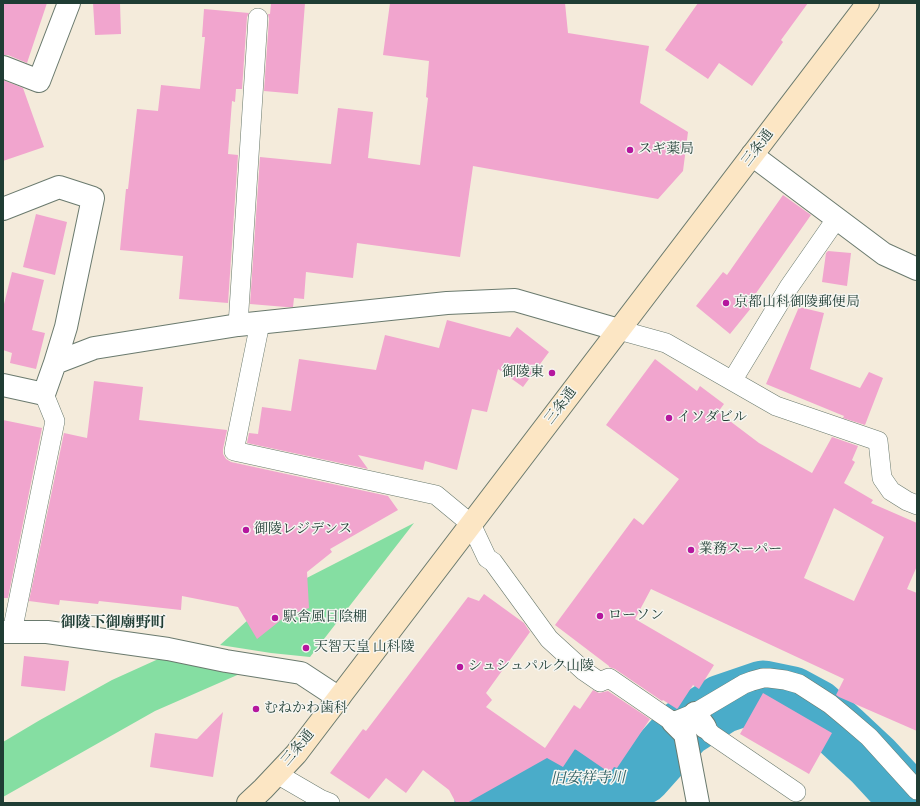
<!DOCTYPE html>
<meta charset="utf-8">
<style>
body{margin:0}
#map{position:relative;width:920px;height:806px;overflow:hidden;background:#f4ebdb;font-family:Alegreya,serif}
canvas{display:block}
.frame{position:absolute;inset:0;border:4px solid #1f3d34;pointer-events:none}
</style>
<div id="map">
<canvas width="920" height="806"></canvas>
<div class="frame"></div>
</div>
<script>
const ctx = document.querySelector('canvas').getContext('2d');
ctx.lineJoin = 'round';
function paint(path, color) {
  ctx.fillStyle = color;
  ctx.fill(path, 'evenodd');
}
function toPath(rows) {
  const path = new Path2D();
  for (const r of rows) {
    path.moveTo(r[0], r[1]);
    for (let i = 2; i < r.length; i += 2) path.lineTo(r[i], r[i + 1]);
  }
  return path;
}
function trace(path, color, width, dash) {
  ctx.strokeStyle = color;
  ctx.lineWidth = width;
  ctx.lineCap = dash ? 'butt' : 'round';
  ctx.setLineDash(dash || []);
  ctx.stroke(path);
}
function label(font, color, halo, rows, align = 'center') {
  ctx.font = font + ' Alegreya,"Noto Serif JP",serif';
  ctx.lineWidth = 3;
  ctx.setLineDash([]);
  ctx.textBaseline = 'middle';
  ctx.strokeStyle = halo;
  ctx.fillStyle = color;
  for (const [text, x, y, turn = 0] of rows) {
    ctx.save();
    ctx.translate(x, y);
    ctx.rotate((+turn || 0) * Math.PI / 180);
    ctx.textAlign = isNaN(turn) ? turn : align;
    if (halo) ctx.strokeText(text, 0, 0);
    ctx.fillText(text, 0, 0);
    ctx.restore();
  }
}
paint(toPath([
 [414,523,310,657,271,653,220,645,258,611,295,584],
 [165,656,251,669,155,711,3,797,3,742,40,720,112,680]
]), '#85dea2');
trace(toPath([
 [484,803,497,795,525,781,533,779,542,778,627,780,636,778,642,775,684,728,722,704,763,690,792,696,816,709,842,732,873,761,898,788,914,803]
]), '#4aacc9', 59);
paint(toPath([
 [3,3,47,3,27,63,8,55,3,55],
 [93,3,120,3,121,34,95,35],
 [271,3,305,3,298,94,264,91,269,19,268,14,270,14],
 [390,3,565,3,568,33,649,46,640,103,688,132,683,171,658,199,473,166,460,257,357,243,353,278,306,272,304,299,294,298,293,307,286,307,250,304,260,157,331,164,338,108,373,112,368,158,420,165,428,98,426,97,429,61,383,55],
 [698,3,808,3,781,40,783,42,752,86,719,63,708,79,665,50],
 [204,9,249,13,247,17,242,89,236,89,235,102,232,101,228,154,238,155,228,303,179,299,183,256,120,250,126,189,128,189,137,109,158,111,161,85,200,89,205,37,202,37],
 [3,80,23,88,44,147,3,161],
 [783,195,811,215,754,296,760,297,730,334,696,306,723,272,727,275],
 [36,214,67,222,55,275,23,267],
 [828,251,851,253,847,286,822,282,826,253],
 [12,272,44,280,32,330,45,333,36,369,10,363,12,353,3,350,3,308],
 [799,307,824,313,810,369,860,388,869,372,883,378,865,425,843,418,844,416,766,384],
 [447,320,510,337,517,327,549,352,523,387,498,369,487,412,472,409,457,470,425,461,423,470,358,455,368,469,247,443,249,433,258,434,262,407,291,411,299,359,376,370,385,335,439,348],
 [655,359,697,391,700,386,724,404,718,412,759,443,812,473,832,437,858,446,852,460,855,462,844,483,873,500,871,503,917,523,917,566,907,589,917,593,917,731,839,697,836,695,844,679,651,589,635,619,714,665,699,689,693,685,678,708,677,709,663,700,662,701,615,669,609,667,609,666,555,625,634,518,643,525,679,479,606,425],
 [834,508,884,537,854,601,804,578],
 [94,381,143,387,139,420,227,430,223,449,223,454,226,459,231,462,388,496,398,510,330,549,332,552,307,572,309,608,290,615,281,620,257,639,238,607,182,596,181,610,99,601,98,604,60,600,59,605,29,601,64,433,87,438],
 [3,420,42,428,8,598,3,598],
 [484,594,524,623,530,632,486,693,492,700,486,707,545,748,574,705,580,709,593,690,599,693,608,691,650,719,617,768,614,767,610,773,575,749,563,767,547,758,467,803,456,803,449,790,423,770,406,793,386,778,369,799,330,773,363,729,366,731,468,597,479,601],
 [24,656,69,661,65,691,21,686],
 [763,693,832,733,809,774,740,734],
 [223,712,213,777,150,767,155,733,197,739]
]), '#f1a5ce');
const lane = toPath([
 [260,323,234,451,436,495,471,524,487,558,493,562,549,639,584,671,600,682,609,678,673,722,695,713,744,684,752,681,763,678,769,678,785,680,799,684,830,704,848,719,869,737,917,790],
 [238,325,258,18],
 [619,330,666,343,776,406,878,441,882,478,891,491,907,501,917,505],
 [732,381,789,287,837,218],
 [12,632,55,421,44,394],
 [705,727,711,734,796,792],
 [277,774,320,799,330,803]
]);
const street = toPath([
 [3,67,39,81,69,3],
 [752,155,884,254,917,269],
 [3,209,59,187,93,198,66,327,55,363,44,394,3,385],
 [55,363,94,348,238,325,447,303,515,300,619,330],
 [3,632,47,632,168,649,226,661,301,673,339,698],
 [695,713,705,727],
 [673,722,685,734,698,803]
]);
const secondary = toPath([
 [248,803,263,789,296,754,868,3]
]);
trace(lane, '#6a7a6e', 20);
trace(street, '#6a7a6e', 24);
trace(secondary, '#6a7a6e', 24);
trace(lane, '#fff', 19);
trace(street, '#fff', 22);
trace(secondary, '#fce6c4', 22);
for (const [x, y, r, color] of [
 [630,150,4,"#b5179e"],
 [726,303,4,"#b5179e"],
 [552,373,4,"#b5179e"],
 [669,418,4,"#b5179e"],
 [246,530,4,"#b5179e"],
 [691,550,4,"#b5179e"],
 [600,616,4,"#b5179e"],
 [275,618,4,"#b5179e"],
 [306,648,4,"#b5179e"],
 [460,667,4,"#b5179e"],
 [256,709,4,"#b5179e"]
]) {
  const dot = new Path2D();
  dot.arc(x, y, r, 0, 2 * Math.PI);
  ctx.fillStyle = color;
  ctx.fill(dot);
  trace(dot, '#f6f6f2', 1.5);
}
label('14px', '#1f3d34', '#f6f6f2', [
 ["三条通",758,148,-53],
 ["三条通",561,406,-53],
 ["三条通",298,748,-50]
]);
label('14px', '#1f3d34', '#f6f6f2', [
 ["スギ薬局",638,150],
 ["京都山科御陵郵便局",734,303],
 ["御陵東",544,373,"right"],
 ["イソダビル",677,418],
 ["御陵レジデンス",254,530],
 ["業務スーパー",699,550],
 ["ローソン",608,616],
 ["駅舎風日陰棚",283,618],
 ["天智天皇 山科陵",314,648],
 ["シュシュパルク山陵",468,667],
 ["むねかわ歯科",264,709]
], 'left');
label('bold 15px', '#1f3d34', '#f6f6f2', [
 ["御陵下御廟野町",113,623]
]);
label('italic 15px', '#2c5e61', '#f6f6f2', [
 ["旧安祥寺川",588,779,-1]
]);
</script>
